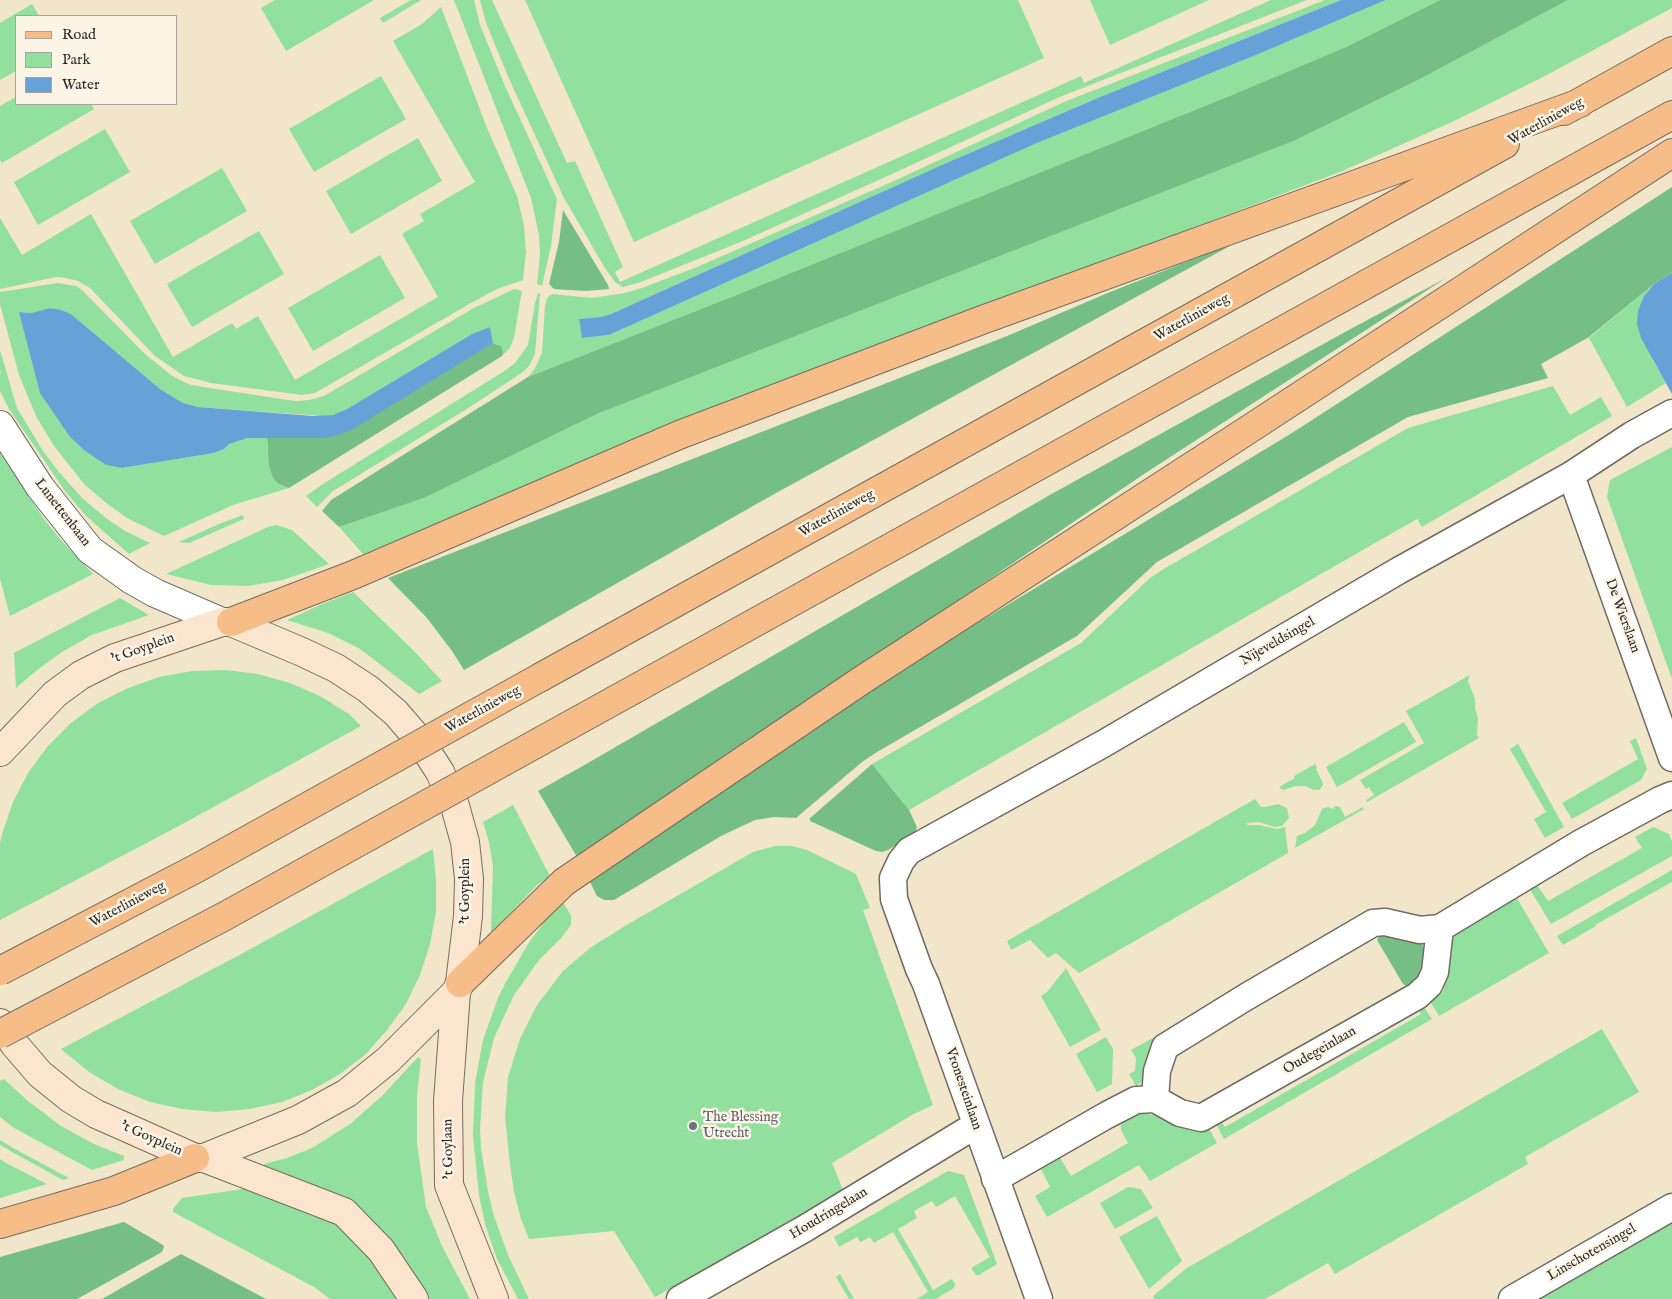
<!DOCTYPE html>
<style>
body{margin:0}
#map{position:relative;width:1672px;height:1299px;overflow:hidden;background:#f1e6c9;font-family:"IM FELL English",serif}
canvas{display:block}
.legend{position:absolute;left:15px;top:15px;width:162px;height:90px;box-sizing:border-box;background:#fcf5e5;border:1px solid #a8a49b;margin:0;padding:6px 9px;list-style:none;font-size:15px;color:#2b2b2b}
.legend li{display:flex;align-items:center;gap:10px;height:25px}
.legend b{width:25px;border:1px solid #a8a49b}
</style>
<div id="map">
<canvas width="1672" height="1299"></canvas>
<ul class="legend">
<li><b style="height:6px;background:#f7bd88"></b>Road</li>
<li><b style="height:14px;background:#92e09e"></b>Park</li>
<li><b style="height:14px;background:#66a2d7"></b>Water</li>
</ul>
</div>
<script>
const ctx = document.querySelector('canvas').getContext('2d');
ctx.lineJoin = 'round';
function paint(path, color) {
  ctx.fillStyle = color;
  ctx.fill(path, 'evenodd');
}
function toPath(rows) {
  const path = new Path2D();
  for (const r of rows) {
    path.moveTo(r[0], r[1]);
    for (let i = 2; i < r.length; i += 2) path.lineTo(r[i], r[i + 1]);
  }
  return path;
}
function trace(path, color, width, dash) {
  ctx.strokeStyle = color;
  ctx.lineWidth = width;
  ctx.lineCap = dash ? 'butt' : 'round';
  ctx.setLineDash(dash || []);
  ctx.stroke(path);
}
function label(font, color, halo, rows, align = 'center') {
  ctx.font = font + ' "IM FELL English",serif';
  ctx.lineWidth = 5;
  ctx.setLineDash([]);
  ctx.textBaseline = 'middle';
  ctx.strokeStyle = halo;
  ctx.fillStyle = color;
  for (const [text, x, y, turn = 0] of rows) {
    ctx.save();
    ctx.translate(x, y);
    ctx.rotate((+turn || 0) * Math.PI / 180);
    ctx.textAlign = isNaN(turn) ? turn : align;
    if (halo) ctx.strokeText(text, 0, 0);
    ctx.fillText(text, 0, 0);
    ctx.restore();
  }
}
paint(toPath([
 [275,0,374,0,286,51,261,8],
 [411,0,421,0,383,23,380,18],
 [454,0,474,0,480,25,505,86,557,199,551,246,542,286,537,284,540,254,539,235,531,198],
 [480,0,492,0,567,163,575,161,623,267,615,272,620,282,1081,76,1084,83,1271,0,1307,0,1062,96,892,174,743,241,641,282,623,287,615,282,605,268,564,198,510,81,486,23],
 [525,0,1018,0,1044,58,634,242],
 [1090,0,1209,0,1110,45],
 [1325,0,1341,0,1100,97,944,164,611,314,601,317,579,319,582,338,609,335,1037,143,1256,55,1386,0,1440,0,1346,47,1232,95,734,296,528,377,534,370,542,353,545,306,547,298,552,294,592,298,625,293,642,288,697,267,896,180,1064,102],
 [1568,0,1672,0,1672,8,1543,77,1452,122,1340,172,1108,260,535,487,363,554,339,527,424,498,597,414,1296,140,1420,79],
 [32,4,39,16,16,16,16,71,0,80,0,23],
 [441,7,487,128,517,196,524,226,526,252,523,280,497,289,473,302,315,393,302,395,211,383,184,376,155,356,90,288,78,281,66,278,56,277,0,289,0,218,22,255,91,214,173,357,232,323,236,329,258,316,295,380,438,297,402,234,424,221,420,214,475,182,393,41,422,24],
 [381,76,406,119,314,172,289,129],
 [16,97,16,104,91,104,94,109,2,163,0,160,0,106],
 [105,129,130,172,38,225,14,182],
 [418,138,442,181,351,234,326,191],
 [222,168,247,211,155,264,130,221],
 [259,231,284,274,192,327,167,284],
 [380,255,405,298,313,351,288,308],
 [58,283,76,286,83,291,145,354,171,375,182,381,191,385,216,389,295,401,309,400,324,396,472,309,514,289,522,291,521,296,514,338,510,348,502,356,503,352,501,346,493,343,490,327,472,334,347,409,333,415,323,416,198,407,183,403,160,389,71,314,50,308,31,313,19,312,70,437,85,451,106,465,122,468,214,453,224,449,229,444,237,440,247,438,267,438,267,448,279,484,289,488,233,505,164,536,127,518,105,502,84,484,54,446,36,416,19,375,0,304,0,292],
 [1654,284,1644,296,1653,361,1666,383,1627,407,1589,338],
 [538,293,540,294,535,354,529,366,523,372,470,407,333,491,317,507,306,496,323,484,506,370,515,363,528,345,535,303],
 [0,350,17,408,43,451,58,471,83,499,106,518,125,531,150,543,129,554,86,516,65,491,9,409,0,391,0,374,1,373,0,370],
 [1553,386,1570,415,1601,397,1612,416,1422,527,1417,519,909,810,872,764,1081,643,1150,578,1162,570,1408,428],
 [1672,447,1672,679,1607,497,1610,480],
 [0,453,44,519,60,539,93,574,10,616,0,579],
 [243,515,244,519,189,543,179,542,219,524],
 [276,525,292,530,329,564,283,580,248,586,211,585,166,574,268,527],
 [353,592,413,650,442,681,419,694,360,649,328,633,287,620,320,605],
 [120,598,149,615,92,635,62,652,37,670,16,688,14,653],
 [225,670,258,674,290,683,320,696,349,714,361,726,177,827,0,920,0,843,2,834,13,802,28,773,48,746,71,723,98,703,128,688,159,677,192,671],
 [1470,675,1468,681,1475,699,1475,708,1478,718,1477,735,1479,738,1367,802,1366,800,1374,795,1369,787,1366,789,1360,780,1424,743,1406,711],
 [1404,722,1416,742,1337,787,1326,767],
 [1636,738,1647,769,1641,780,1572,819,1562,803,1638,759,1630,741],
 [1518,744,1564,827,1545,838,1534,819,1546,812,1510,749],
 [1315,764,1317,768,1316,769,1322,781,1323,784,1320,790,1314,790,1305,786,1296,786,1283,790,1279,787,1295,778,1294,776],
 [1255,799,1261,807,1265,807,1278,804,1287,808,1289,818,1282,826,1275,827,1258,822,1247,823,1247,825,1258,825,1277,829,1285,827,1288,853,1079,973,1056,953,1048,958,1030,940,1011,950,1007,941],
 [513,805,550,876,537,885,491,933,493,866,489,842,483,822],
 [1335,806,1340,807,1345,817,1363,807,1364,809,1295,848,1297,836,1305,833,1315,825,1322,809,1328,807,1334,809],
 [1653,827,1669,834,1672,842,1672,856,1551,924,1528,886,1537,885,1548,901,1642,848,1635,837],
 [775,846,791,846,807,850,856,874,870,908,863,910,933,1105,912,1115,832,1163,843,1190,655,1297,614,1231,529,1239,521,1219,514,1192,510,1164,505,1117,508,1077,520,1039,537,1005,563,971,590,948,625,926,753,852],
 [433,849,436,880,436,912,430,944,420,975,406,1004,387,1030,366,1054,340,1074,312,1090,282,1102,250,1109,216,1112,182,1109,150,1102,118,1089,89,1072,61,1049,245,952],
 [1672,870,1672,882,1595,925,1596,926,1563,945,1557,936],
 [1515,895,1549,953,1439,1016,1429,1000,1443,992,1454,932],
 [562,901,571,915,571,925,561,938,539,960,514,995,494,1038,483,1082,480,1129,481,1148,488,1191,493,1213,508,1255,529,1299,518,1299,497,1259,485,1224,479,1195,473,1136,475,1083,483,1040,498,998,506,982,528,944,547,918],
 [1066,968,1101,1030,1070,1047,1041,996,1047,992],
 [1422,1004,1432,1019,1224,1139,1215,1122,1221,1121,1225,1127,1421,1014,1418,1009],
 [1602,1029,1639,1092,1525,1157,1528,1164,1335,1274,1328,1263,1265,1299,1154,1299,1153,1296,1187,1268],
 [1106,1037,1113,1049,1112,1084,1097,1092,1076,1054],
 [1153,1038,1145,1076,1141,1083,1136,1086,1129,1074,1135,1071,1136,1058,1131,1050],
 [418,1057,421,1059,417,1095,417,1143,426,1207,442,1246,470,1299,424,1299,403,1264,264,1166,264,1164,287,1158,312,1148,350,1124,382,1096],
 [4,1079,28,1101,61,1126,94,1144,124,1156,124,1160,92,1170,14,1128,0,1117,0,1081],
 [1139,1112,1208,1127,1217,1143,1150,1181,1139,1165,1047,1217,1035,1196,1050,1187,1040,1167,1059,1156,1071,1176,1128,1143,1121,1130,1121,1125,1123,1121],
 [0,1140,15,1149,69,1178,63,1180,14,1153,0,1145],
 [0,1159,6,1163,47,1184,0,1198],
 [948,1171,964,1175,997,1264,979,1275,976,1275,971,1268,990,1257,955,1196,936,1207,932,1201,914,1211,917,1218,898,1229,933,1290,952,1279,955,1284,954,1288,936,1299,917,1299,928,1292,893,1232,874,1243,870,1237,860,1242,857,1237,839,1247,834,1237],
 [1128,1187,1141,1189,1153,1208,1115,1229,1100,1203],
 [249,1188,328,1219,353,1237,404,1299,330,1299,314,1287,173,1212,173,1209,182,1198],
 [1157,1216,1182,1261,1149,1289,1119,1237],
 [1672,1223,1672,1299,1540,1299,1617,1255],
 [840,1274,854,1299,849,1299,836,1277]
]), '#92e09e');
paint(toPath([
 [1440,0,1568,0,1420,79,1296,140,597,414,424,498,339,527,322,511,331,500,528,377,734,296,1232,95,1346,47],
 [1672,187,1672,273,1654,284,1589,337,1541,364,1548,378,1408,417,1157,562,1077,636,877,752,862,762,796,818,774,817,755,820,721,836,614,900,604,900,597,896,588,878,926,654,1292,433],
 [563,210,608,285,609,289,586,291,569,290,554,289,549,284,559,242],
 [1239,241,776,493,464,670,452,651,427,618,388,578,1007,336,1110,292],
 [1446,278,1144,474,903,638,732,750,577,857,538,791,588,763,1048,496,1345,332],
 [493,343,501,346,503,352,502,356,289,488,279,484,273,478,269,466,267,438,327,438],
 [872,764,909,810,917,827,915,833,888,850,882,852,876,851,810,821,810,818,816,813],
 [1380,934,1417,942,1423,945,1426,957,1420,978,1407,986,1403,984,1377,940],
 [124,1222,163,1245,164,1247,162,1252,77,1299,0,1299,0,1257],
 [181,1254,266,1299,102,1299]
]), '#75be85');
paint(toPath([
 [1341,0,1386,0,1256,55,1037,143,609,335,582,338,579,319,601,317,611,314,944,164,1100,97],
 [1672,273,1672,394,1641,338,1637,324,1638,311,1644,296,1654,284],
 [50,308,61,310,71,314,160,389,183,403,198,407,313,416,333,415,347,409,472,334,490,327,493,343,353,429,341,434,327,438,247,438,229,444,224,449,214,453,122,468,106,465,85,451,70,437,40,393,19,312,31,313]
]), '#66a2d7');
const minor = toPath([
 [1571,475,1672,758],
 [1155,1099,1157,1071,1165,1047,1246,997,1373,923,1385,922,1420,930,1440,928,1581,843,1660,800,1672,795],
 [995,1179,1107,1115,1136,1100,1155,1099,1180,1113,1201,1118,1417,996,1429,985,1435,972,1440,928],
 [680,1299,804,1229,976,1125],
 [1039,1299,926,984,919,969,894,899,893,878,901,861,909,851,1103,744,1398,571,1571,475,1632,435,1672,413],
 [1512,1299,1672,1207]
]);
const tertiary = toPath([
 [0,425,40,487,90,550,132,580,155,593,222,622]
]);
const secondary = toPath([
 [0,752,55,694,81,675,115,658,222,622,231,622,302,652,336,668,368,689,396,713,420,741,440,772,455,806,465,842,469,879,468,916,460,983,456,992,388,1060,347,1093,298,1120,204,1158,195,1158,121,1125,96,1114,71,1099,40,1074,15,1045,0,1023],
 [456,992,448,1101,449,1185,494,1299],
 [204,1158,344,1212,381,1250,414,1299]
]);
const primary = toPath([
 [1564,111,1672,51],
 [231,622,353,575,679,435,982,320,1580,103],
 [541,677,1505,144],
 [568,726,1672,115],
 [460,983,564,882,862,680,1234,439,1672,153],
 [0,1224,114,1191,195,1158]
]);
trace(minor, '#706c62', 29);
trace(tertiary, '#706c62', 30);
trace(secondary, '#706c62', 30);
trace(primary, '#706c62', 30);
trace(minor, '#fff', 26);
trace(tertiary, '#fff', 28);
trace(secondary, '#fce5cf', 28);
trace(primary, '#f7bd88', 28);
const primaryBridge = toPath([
 [0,971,199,867,541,677],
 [0,1034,225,916,568,726]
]);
trace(primaryBridge, '#706c62', 30, []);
trace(primaryBridge, '#f7bd88', 28);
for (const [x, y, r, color] of [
 [693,1126,5,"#6b7280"]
]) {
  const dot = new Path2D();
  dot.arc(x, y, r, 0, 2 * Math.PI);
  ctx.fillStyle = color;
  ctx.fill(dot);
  trace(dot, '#fcf5e5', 2);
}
label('14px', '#2b2b2b', '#fcf5e5', [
 ["Waterlinieweg",1546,122,-29],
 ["Waterlinieweg",1192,318,-29],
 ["Lunettenbaan",62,513,52],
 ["Waterlinieweg",837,514,-29],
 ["De Wierslaan",1622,616,70],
 ["Nijeveldsingel",1278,642,-30],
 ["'t Goyplein",143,649,-20],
 ["Waterlinieweg",483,710,-29],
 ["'t Goyplein",466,891,-90],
 ["Waterlinieweg",128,905,-28],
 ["Oudegeinlaan",1320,1051,-30],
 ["Vronesteinlaan",963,1089,71],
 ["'t Goyplein",151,1139,24],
 ["'t Goylaan",449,1149,-91],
 ["Houdringelaan",829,1214,-31],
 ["Linschotensingel",1592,1253,-30]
]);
label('14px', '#5b616d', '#fcf5e5', [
 ["The Blessing",703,1118],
 ["Utrecht",703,1134]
], 'left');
</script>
